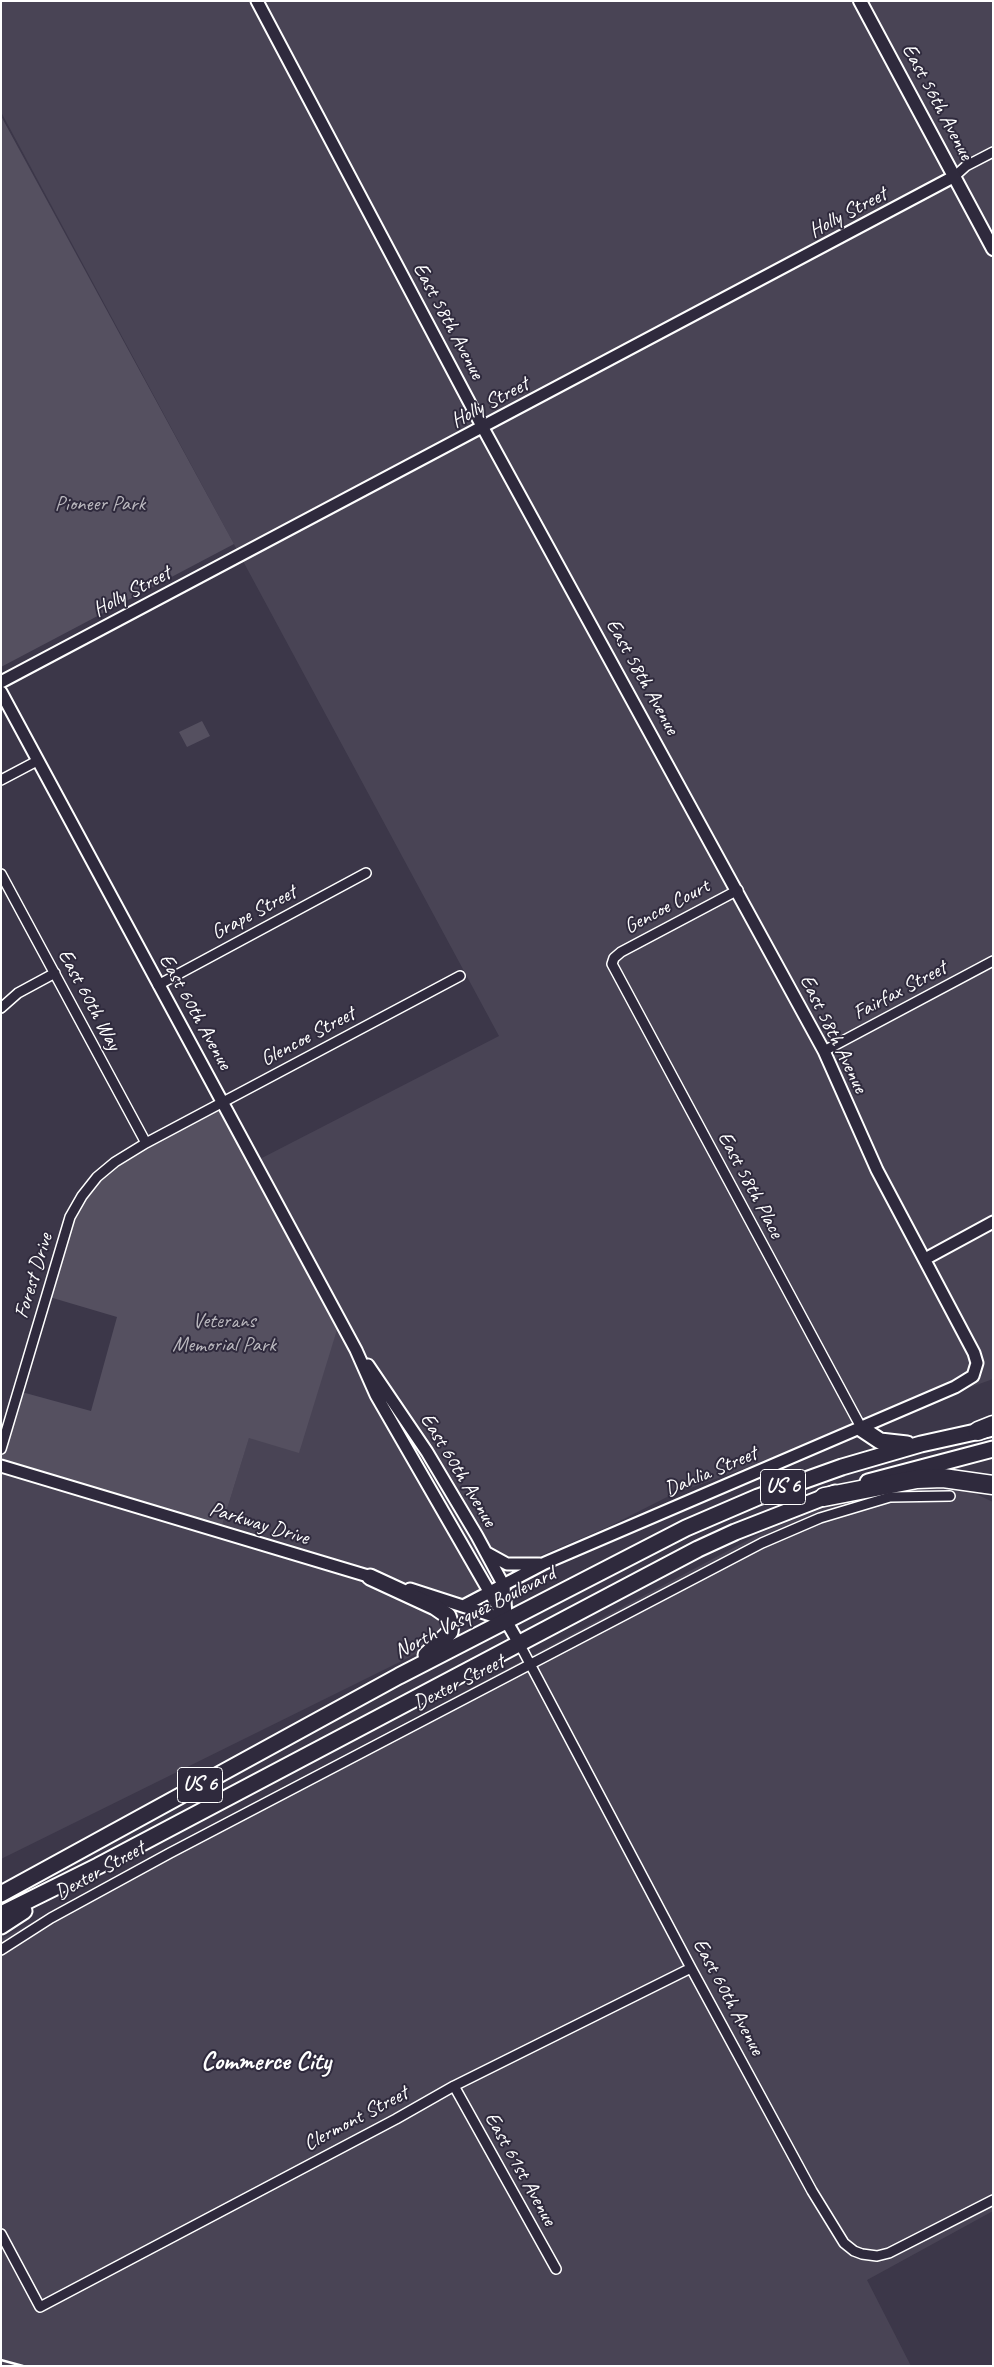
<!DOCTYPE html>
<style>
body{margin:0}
#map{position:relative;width:994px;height:2367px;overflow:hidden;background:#3c3749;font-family:Caveat,sans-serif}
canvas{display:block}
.frame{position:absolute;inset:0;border:2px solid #fff;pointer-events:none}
</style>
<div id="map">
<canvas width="994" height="2367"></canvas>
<div class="frame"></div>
</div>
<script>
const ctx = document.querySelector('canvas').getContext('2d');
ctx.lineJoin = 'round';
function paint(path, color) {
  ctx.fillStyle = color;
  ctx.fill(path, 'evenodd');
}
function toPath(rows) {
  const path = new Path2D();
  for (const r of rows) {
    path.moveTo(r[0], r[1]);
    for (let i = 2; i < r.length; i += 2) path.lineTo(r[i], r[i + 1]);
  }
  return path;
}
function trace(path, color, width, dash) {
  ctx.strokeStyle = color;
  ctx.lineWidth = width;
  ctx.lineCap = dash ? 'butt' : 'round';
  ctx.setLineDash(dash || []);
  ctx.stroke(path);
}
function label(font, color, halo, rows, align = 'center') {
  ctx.font = font + ' Caveat,sans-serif';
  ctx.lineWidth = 4;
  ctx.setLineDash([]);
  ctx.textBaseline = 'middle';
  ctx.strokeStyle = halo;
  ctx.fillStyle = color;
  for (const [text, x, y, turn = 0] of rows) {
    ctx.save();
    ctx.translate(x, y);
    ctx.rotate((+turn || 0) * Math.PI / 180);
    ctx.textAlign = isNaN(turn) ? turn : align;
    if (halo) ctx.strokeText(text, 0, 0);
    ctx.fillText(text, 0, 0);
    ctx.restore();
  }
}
paint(toPath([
 [1,1,993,1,993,1379,671,1495,610,1526,528,1561,428,1648,1,1859,1,1467,220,1532,249,1437,299,1452,258,1160,499,1036,1,112],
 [916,1485,972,1492,993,1502,993,2211,867,2280,911,2366,1,2366,1,1939,763,1532,853,1496]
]), '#494455');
paint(toPath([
 [1,116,234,544,1,667],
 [202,721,210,736,187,747,179,732],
 [222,1102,340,1320,299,1453,249,1438,220,1532,1,1466,1,1449,18,1391,91,1411,117,1317,46,1296,70,1217,106,1169]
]), '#555060');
const minor = toPath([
 [955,176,966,166,993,152],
 [1,780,37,761],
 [1,874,146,1143],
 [738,890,621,952,614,958,612,964,862,1429],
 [158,985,366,873],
 [1,1008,18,993,55,973],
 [824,1051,993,961],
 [1,1449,70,1217,82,1196,97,1177,115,1162,146,1143,460,976],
 [520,1645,691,1968,812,2191,844,2243,854,2251,862,2254,877,2256,889,2253,993,2200],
 [1,1950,51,1918,170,1853,762,1543,820,1518,890,1497,950,1496],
 [454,2086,556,2269],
 [1,2234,40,2307,396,2119,454,2086,691,1968]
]);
const tertiary = toPath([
 [257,1,483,428,824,1051,877,1170,974,1353,977,1363,973,1376,955,1387,545,1563,465,1605],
 [1,682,955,176],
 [1,692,356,1350,376,1395,520,1645],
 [925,1259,993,1222],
 [368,1365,427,1452,477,1536,504,1586,506,1616],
 [1,1466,378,1579],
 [487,1553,507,1564,540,1564],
 [410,1589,506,1620]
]);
const secondary = toPath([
 [860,1,993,249]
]);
const trunk = toPath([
 [862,1429,880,1441,907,1444],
 [868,1482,993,1449],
 [370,1577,435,1607,448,1616,451,1625,450,1632,426,1655],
 [1,1894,399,1676,686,1528,758,1497,842,1467,921,1444,989,1429],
 [1,1914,98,1866,698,1549,735,1532,835,1493],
 [1,1926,24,1911]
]);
const motorway = toPath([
 [978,1431,993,1425],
 [824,1497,917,1479,943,1478,993,1485]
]);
trace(minor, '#fff', 12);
trace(tertiary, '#fff', 15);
trace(secondary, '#fff', 16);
trace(trunk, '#fff', 19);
trace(motorway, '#fff', 21);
trace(minor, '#2f2a3d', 9);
trace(tertiary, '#2f2a3d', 11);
trace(secondary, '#2f2a3d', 12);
trace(trunk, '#2f2a3d', 15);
trace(motorway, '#2f2a3d', 18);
trace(toPath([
 [1,2360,23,2366]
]), '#fff', 2.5);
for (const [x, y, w] of [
 [783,1487,45],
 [200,1785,45]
]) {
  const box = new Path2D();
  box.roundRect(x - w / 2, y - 17.5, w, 35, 4);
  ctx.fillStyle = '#2f2a3d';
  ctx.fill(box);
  trace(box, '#fff', 1);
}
label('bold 20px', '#fff', null, [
 ["US 6",783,1487],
 ["US 6",200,1785]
]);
label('21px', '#fff', '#2f2a3d', [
 ["East 56th Avenue",937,102,62],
 ["Holly Street",848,213,-28],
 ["East 58th Avenue",448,321,62],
 ["Holly Street",490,403,-28],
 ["Holly Street",132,592,-28],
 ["East 58th Avenue",642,677,61],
 ["Gencoe Court",667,907,-28],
 ["Grape Street",254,913,-28],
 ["Fairfax Street",900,991,-28],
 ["East 60th Way",89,1000,62],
 ["East 60th Avenue",195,1012,61],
 ["East 58th Avenue",833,1034,64],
 ["Glencoe Street",308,1037,-28],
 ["East 58th Place",750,1185,62],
 ["Forest Drive",34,1276,-73],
 ["East 60th Avenue",458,1470,59],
 ["Dahlia Street",711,1472,-23],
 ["Parkway Drive",259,1524,17],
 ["North Vasquez Boulevard",475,1613,-27],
 ["Dexter Street",459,1683,-27],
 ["Dexter Street",100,1871,-29],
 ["East 60th Avenue",728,1997,62],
 ["Clermont Street",356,2119,-28],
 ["East 61st Avenue",520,2169,61]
]);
label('21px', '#bbb9bf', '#2f2a3d', [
 ["Pioneer Park",100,504],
 ["Veterans",224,1321],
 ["Memorial Park",224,1345]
]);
label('bold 26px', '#fff', '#2f2a3d', [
 ["Commerce City",266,2062]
]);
</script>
